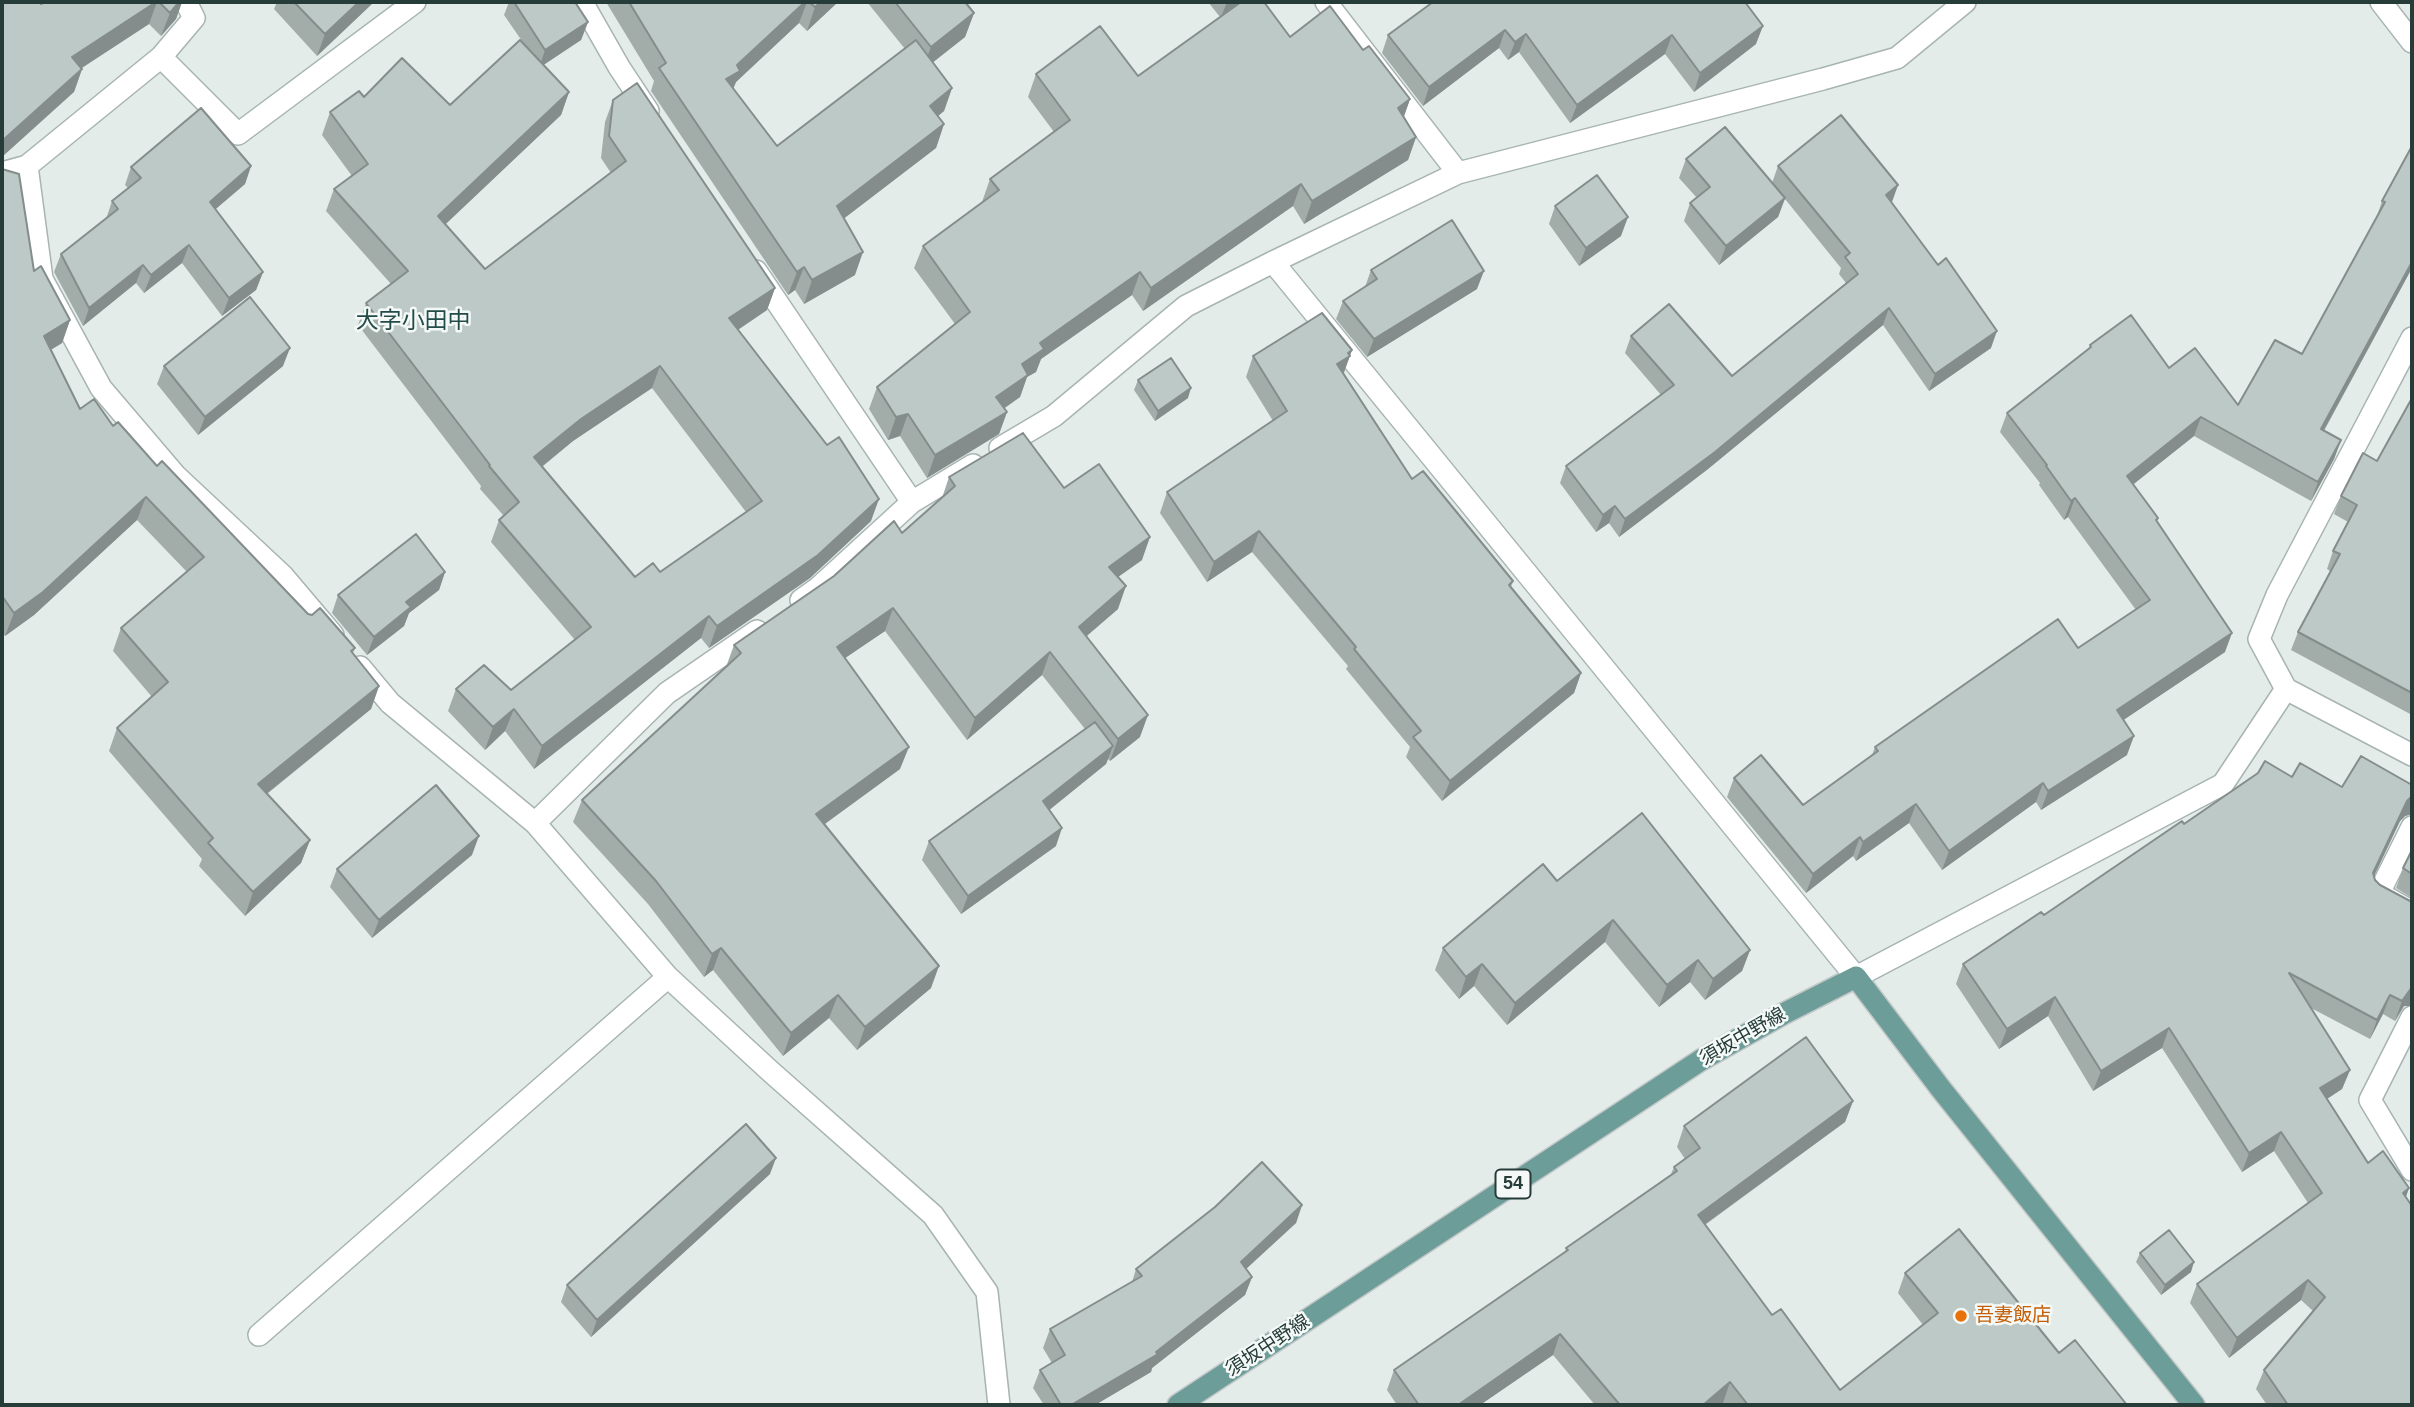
<!DOCTYPE html>
<meta charset="utf-8">
<style>
body{margin:0}
#map{position:relative;width:2414px;height:1407px;overflow:hidden;background:#e4ecea;font-family:Helvetica,sans-serif}
canvas{display:block}
.frame{position:absolute;inset:0;border:4px solid #253c39;pointer-events:none}
</style>
<div id="map">
<canvas width="2414" height="1407"></canvas>
<div class="frame"></div>
</div>
<script>
const ctx = document.querySelector('canvas').getContext('2d');
ctx.lineJoin = 'round';
function toPath(rows) {
  const path = new Path2D();
  for (const r of rows) {
    path.moveTo(r[0], r[1]);
    for (let i = 2; i < r.length; i += 2) path.lineTo(r[i], r[i + 1]);
  }
  return path;
}
function trace(path, color, width, dash) {
  ctx.strokeStyle = color;
  ctx.lineWidth = width;
  ctx.lineCap = dash ? 'butt' : 'round';
  ctx.setLineDash(dash || []);
  ctx.stroke(path);
}
function paint(path, color) {
  ctx.fillStyle = color;
  ctx.fill(path, 'evenodd');
}
function label(font, color, halo, rows, align = 'center') {
  ctx.font = font + ' Helvetica,"Noto Sans JP",sans-serif';
  ctx.lineWidth = 5;
  ctx.setLineDash([]);
  ctx.textBaseline = 'middle';
  ctx.strokeStyle = halo;
  ctx.fillStyle = color;
  for (const [text, x, y, turn = 0] of rows) {
    ctx.save();
    ctx.translate(x, y);
    ctx.rotate((+turn || 0) * Math.PI / 180);
    ctx.textAlign = isNaN(turn) ? turn : align;
    if (halo) ctx.strokeText(text, 0, 0);
    ctx.fillText(text, 0, 0);
    ctx.restore();
  }
}
const minor = toPath([
 [582,2,619,67,648,111],
 [1326,2,1458,173],
 [2381,2,2412,42],
 [161,57,238,134,415,2],
 [27,166,42,279,101,388,176,476,283,576,333,635],
 [2,173,27,166,161,57,194,18,186,2],
 [1273,262,1856,977,2223,784,2286,689,2412,755],
 [756,271,912,502],
 [1000,448,1054,416,1186,306,1273,262,1458,173,1823,79,1897,58,1965,2],
 [801,600,818,588,912,502,973,465],
 [360,667,390,703,535,823,668,977,770,1071,933,1215,987,1292,999,1405],
 [2286,689,2259,639,2277,595,2412,338],
 [535,823,667,693,757,631],
 [2412,827,2379,893,2412,912],
 [2412,1017,2370,1100,2412,1170],
 [259,1335,668,977]
]);
const major = toPath([
 [1178,1405,1701,1060,1783,1014,1856,977,1941,1089,2194,1405]
]);
trace(minor, '#a7b4b1', 24);
trace(major, '#c2c8c8', 24);
trace(minor, '#fff', 21);
trace(major, '#6d9d99', 21);
paint(toPath([
 [45,2,182,2,176,19,161,36,149,24,82,68,82,69,74,92,41,4],
 [277,2,374,2,317,56,274,9],
 [509,2,575,2,588,22,581,40,543,65,569,92,561,115,445,224,485,269,611,173,601,158,605,122,613,100,775,288,767,310,738,330,871,521,810,578,709,648,701,638,534,769,505,731,485,750,448,711,456,689,511,690,575,640,491,542,499,520,504,516,480,489,481,486,358,325,366,303,391,284,326,211,334,189,352,176,322,135,330,112,364,97,450,105,522,41,504,15],
 [652,388,746,512,660,572,635,577,542,467,573,441],
 [606,2,838,2,807,31,799,23,736,82,733,89,777,146,905,49,867,2,965,2,974,13,965,37,933,62,952,88,944,111,938,116,944,124,936,148,844,218,855,275,804,304,795,290,788,295,651,91,654,81],
 [1208,2,1240,2,1290,37,1363,50,1410,99,1404,116,1416,137,1408,160,1304,224,1293,206,1143,311,1132,295,1041,359,1036,372,1027,377,1020,397,1004,408,1007,412,999,434,927,478,900,436,888,440,869,409,877,387,955,324,914,268,923,246,982,202,990,179,1054,132,1028,97,1036,74,1138,76,1220,17],
 [1433,2,1756,44,1694,92,1665,54,1570,123,1519,52,1508,60,1499,48,1423,106,1382,53,1388,35],
 [2412,146,2412,268,2324,431,2341,440,2334,459,2311,501,2194,436,2133,484,2158,518,2157,521,2225,652,2123,720,2127,755,2041,810,2036,802,1942,870,1909,823,1856,861,1853,856,1806,893,1727,797,1734,778,1803,805,1872,755,1875,747,2078,648,2136,610,2068,517,2064,520,2039,485,2040,483,2000,432,2007,413,2089,349,2090,345,2169,368,2238,405,2302,354,2376,219,2382,201],
 [1686,159,1772,183,1778,166,1898,185,1891,203,1991,348,1929,391,1883,325,1708,469,1619,537,1609,523,1596,532,1560,483,1566,466,1661,395,1625,353,1631,336,1732,376,1846,283,1839,274,1841,268,1785,199,1778,217,1719,265,1684,221,1690,203,1697,198,1679,178],
 [251,166,245,184,215,209,263,272,256,290,222,316,182,263,144,293,136,283,83,326,54,272,61,254,106,219,112,201,128,188,125,185,131,167],
 [2,169,34,271,70,320,62,343,51,350,80,409,113,426,157,466,308,614,355,648,353,653,379,686,371,709,267,794,310,840,301,863,245,916,199,866,202,859,109,751,117,728,152,697,113,651,121,628,187,572,137,520,34,615,5,636,2,631],
 [1555,206,1621,236,1579,266,1549,224],
 [1371,270,1477,289,1367,357,1336,319,1343,301,1365,287],
 [1352,350,1344,373,1412,479,1513,581,1511,587,1581,673,1574,693,1442,801,1406,757,1410,747,1346,669,1348,666,1252,552,1207,582,1160,513,1167,492,1273,421,1246,377,1253,356],
 [164,366,283,366,198,435,157,384],
 [1138,380,1188,398,1155,421,1134,390],
 [2412,398,2412,715,2291,650,2298,632,2330,571,2327,569,2333,551,2348,522,2334,514,2341,496,2377,461],
 [949,477,1064,488,1142,560,1118,577,1118,609,1087,636,1140,737,1110,761,1108,759,1106,764,1049,810,1056,846,961,914,922,860,929,841,1085,729,1042,675,967,740,885,631,845,658,900,769,825,824,931,988,857,1050,829,1018,783,1056,713,970,704,977,648,904,573,822,582,800,726,667,734,645,902,533,942,498],
 [445,572,439,590,409,613,404,626,367,655,332,613,338,595],
 [2292,777,2342,787,2412,785,2412,814,2405,816,2400,821,2374,876,2375,880,2380,885,2412,902,2412,1006,2404,1006,2395,1021,2383,1014,2370,1039,2311,1008,2350,1070,2342,1089,2327,1099,2368,1163,2409,1188,2406,1197,2412,1405,2267,1405,2256,1389,2264,1370,2313,1311,2301,1300,2229,1358,2190,1303,2197,1284,2308,1203,2274,1151,2242,1172,2162,1048,2093,1091,2048,1016,1999,1049,1956,984,1963,964,2044,915,2184,824],
 [2412,850,2412,898,2396,888,2403,868],
 [472,855,372,938,330,887,337,869],
 [1557,881,1750,950,1742,971,1705,1000,1690,982,1659,1007,1605,942,1507,1025,1474,986,1459,999,1435,970,1443,948],
 [1853,1101,1845,1122,1705,1225,1772,1315,1840,1390,1923,1325,1898,1293,1905,1273,2059,1353,2127,1405,1725,1405,1723,1403,1720,1405,1595,1405,1553,1355,1480,1405,1397,1405,1387,1390,1394,1370,1565,1253,1566,1248,1671,1174,1674,1167,1685,1159,1677,1147,1684,1126],
 [770,1174,591,1337,561,1302,567,1285],
 [1302,1205,1296,1223,1246,1269,1252,1277,1245,1295,1152,1368,1151,1372,1095,1405,1044,1405,1033,1388,1040,1370,1052,1363,1043,1348,1050,1329,1132,1282,1136,1269],
 [2140,1253,2191,1272,2161,1295,2136,1262]
]), '#a2adaa');
paint(toPath([
 [156,2,157,2,149,24,63,80,72,57],
 [179,2,182,2,176,19,161,36,170,13],
 [359,2,374,2,317,56,325,34],
 [805,2,807,2,799,23,736,82,731,94,726,79,737,65],
 [821,2,838,2,807,31,815,7],
 [1227,2,1240,2,1221,17],
 [974,13,965,37,922,71,931,47],
 [588,22,581,40,539,68,545,50],
 [1763,26,1756,44,1694,92,1700,73],
 [1505,30,1499,48,1423,106,1429,87],
 [1526,34,1519,52,1508,60,1515,42],
 [1672,35,1665,54,1570,123,1577,105],
 [82,69,74,92,2,157,2,141],
 [952,88,944,111,922,129,930,106],
 [569,92,561,115,430,239,438,216],
 [1410,99,1402,122,1398,108],
 [944,124,936,148,829,230,837,206],
 [1416,137,1408,160,1304,224,1312,201],
 [251,166,245,184,203,220,210,202],
 [1301,184,1293,206,1143,311,1151,288],
 [1898,185,1892,202,1879,213,1886,195],
 [1785,198,1778,217,1719,265,1726,246],
 [1628,217,1621,236,1579,266,1586,248],
 [189,245,182,263,144,293,151,275],
 [863,252,855,275,804,304,812,280],
 [2412,262,2412,268,2314,448,2321,429],
 [143,265,136,283,83,326,89,308],
 [804,267,795,290,788,295,797,272],
 [1484,271,1477,289,1367,357,1374,339],
 [263,272,256,290,222,316,229,298],
 [1140,272,1132,295,1041,359,1036,372,1027,377,1020,397,988,420,996,397,1040,343],
 [775,288,767,310,721,341,729,318],
 [1889,308,1883,325,1708,469,1619,537,1625,519],
 [70,320,62,343,35,359,44,336],
 [1997,331,1991,348,1929,391,1935,374],
 [290,348,283,366,198,435,205,417],
 [1352,350,1342,377,1337,364,1348,353],
 [660,366,652,388,573,441,525,480,534,457,581,419],
 [1191,388,1188,398,1155,421,1158,411],
 [1007,412,999,434,927,478,935,455],
 [908,414,900,436,888,440,896,417],
 [2201,417,2194,436,2120,495,2127,476],
 [2341,440,2334,459,2311,501,2318,482],
 [146,497,137,520,34,615,5,636,14,613],
 [2075,498,2068,517,2064,520,2071,501],
 [879,499,871,521,810,578,709,648,717,626],
 [1615,506,1609,523,1596,532,1603,515],
 [1259,531,1252,552,1207,582,1214,562],
 [1150,537,1142,560,1101,589,1109,567],
 [445,572,439,590,409,613,404,626,367,655,374,637,406,602],
 [1126,586,1118,609,1071,649,1079,627],
 [893,608,885,631,829,669,837,647],
 [709,616,701,638,534,769,542,746],
 [2232,633,2225,652,2110,729,2117,710],
 [1050,652,1042,675,967,740,975,718],
 [1581,673,1574,693,1442,801,1450,781],
 [379,686,371,709,250,807,258,784],
 [514,709,505,731,485,750,493,727],
 [1148,715,1140,737,1110,761,1118,739],
 [2134,736,2127,755,2041,810,2048,791],
 [1113,746,1106,764,1037,820,1043,801],
 [909,747,900,769,808,836,816,814],
 [2043,783,2036,802,1942,870,1949,851],
 [2412,796,2412,814,2405,816,2400,821,2366,893,2373,873,2407,801],
 [1916,804,1909,823,1856,861,1863,842],
 [1062,828,1056,846,961,914,968,896],
 [479,836,472,855,372,938,379,920],
 [1860,837,1853,856,1806,893,1813,874],
 [310,840,301,863,245,916,253,892],
 [1613,920,1605,942,1507,1025,1515,1003],
 [721,948,713,970,704,977,712,954],
 [1750,950,1742,971,1705,1000,1713,979],
 [1698,960,1690,982,1659,1007,1667,985],
 [1482,964,1474,986,1459,999,1466,977],
 [939,966,931,988,857,1050,865,1027],
 [2411,987,2412,1006,2404,1006,2395,1021,2402,1001],
 [838,995,829,1018,783,1056,791,1033],
 [2390,995,2383,1014,2370,1039,2377,1020],
 [2055,997,2048,1016,1999,1049,2007,1029],
 [2169,1028,2162,1048,2093,1091,2101,1071],
 [2350,1070,2342,1089,2313,1108,2320,1088],
 [1853,1101,1845,1122,1690,1235,1698,1215],
 [2281,1132,2274,1151,2242,1172,2249,1153],
 [776,1158,770,1174,591,1337,597,1320],
 [2409,1188,2402,1207,2403,1193],
 [1302,1205,1296,1223,1234,1280,1241,1262],
 [2194,1262,2191,1272,2161,1295,2165,1285],
 [1252,1277,1245,1295,1152,1368,1151,1372,1095,1405,1071,1405,1156,1352],
 [2308,1280,2301,1300,2229,1358,2237,1338],
 [1560,1334,1553,1355,1480,1405,1458,1405],
 [1730,1382,1723,1403,1720,1405,1703,1405]
]), '#848d8b');
const building = toPath([
 [2,2,39,2,41,4,45,2,156,2,72,57,82,69,2,141,2,2],
 [159,2,179,2,170,13,159,2],
 [294,2,359,2,325,34,294,2],
 [514,2,575,2,588,22,545,50,514,2],
 [629,2,805,2,737,65,740,71,726,79,777,146,916,40,952,88,930,106,944,124,837,206,863,252,812,280,804,267,797,272,659,68,666,63,629,2],
 [809,2,821,2,815,7,809,2],
 [895,2,965,2,974,13,931,47,895,2],
 [1241,2,1264,2,1290,37,1330,6,1363,50,1369,46,1410,99,1398,108,1416,137,1312,201,1301,184,1151,288,1140,272,1040,343,1044,349,1022,364,1028,375,996,397,1007,412,935,455,908,414,896,417,877,387,970,312,923,246,999,190,990,179,1070,120,1036,74,1100,26,1138,76,1241,2],
 [1433,2,1745,2,1763,26,1700,73,1672,35,1577,105,1526,34,1515,42,1505,30,1429,87,1388,35,1433,2],
 [520,40,569,92,438,216,485,269,626,161,609,136,613,100,637,83,775,288,729,318,827,445,839,437,879,499,818,555,717,626,709,616,542,746,514,709,493,727,456,689,484,665,511,690,591,627,499,520,519,502,489,466,490,465,366,303,408,271,334,189,368,164,330,112,359,91,364,97,402,58,450,105,520,40],
 [660,366,762,501,660,572,653,563,635,577,534,457,581,419,660,366],
 [201,108,251,166,210,202,263,272,229,298,189,245,151,275,143,265,89,308,61,254,118,209,112,201,141,178,131,167,201,108],
 [1841,115,1898,185,1886,195,1938,265,1946,258,1997,331,1935,374,1889,308,1715,452,1625,519,1615,506,1603,515,1566,466,1674,385,1631,336,1669,304,1732,376,1858,274,1845,257,1850,253,1778,166,1841,115],
 [1725,127,1785,198,1726,246,1690,203,1710,187,1686,159,1725,127],
 [2412,146,2412,262,2321,429,2341,440,2318,482,2201,417,2127,476,2158,518,2156,520,2232,633,2117,710,2134,736,2048,791,2043,783,1949,851,1916,804,1863,842,1860,837,1813,874,1734,778,1761,755,1803,805,1878,751,1875,747,2058,619,2078,648,2150,600,2075,498,2071,501,2046,466,2047,465,2007,413,2091,347,2090,345,2131,315,2169,368,2195,348,2238,405,2275,340,2302,354,2385,202,2382,201,2412,146],
 [2,169,19,174,34,271,41,266,70,320,44,336,80,409,94,399,113,426,118,422,157,466,162,461,308,614,312,615,320,608,355,648,351,651,379,686,258,784,310,840,253,892,208,843,213,838,117,728,168,682,121,628,204,557,146,497,43,592,14,613,2,596,2,338,3,338,2,336,2,169],
 [1597,175,1628,217,1586,248,1555,206,1597,175],
 [1452,220,1484,271,1374,339,1343,301,1377,279,1371,270,1452,220],
 [250,297,290,348,205,417,164,366,250,297],
 [1322,313,1352,350,1348,353,1350,356,1337,364,1412,479,1423,471,1513,581,1509,585,1581,673,1450,781,1413,737,1421,731,1354,649,1356,647,1259,531,1214,562,1167,492,1287,411,1253,356,1322,313],
 [1171,358,1191,388,1158,411,1138,380,1171,358],
 [2412,398,2412,693,2298,632,2340,554,2333,551,2357,505,2341,496,2363,453,2377,461,2412,398],
 [1023,433,1064,488,1099,464,1150,537,1109,567,1126,586,1079,627,1148,715,1118,739,1050,652,975,718,893,608,837,647,909,747,816,814,939,966,865,1027,838,995,791,1033,721,948,712,954,656,881,582,800,741,653,734,645,834,576,894,521,902,533,955,486,949,477,1023,433],
 [416,534,445,572,406,602,411,607,374,637,338,595,416,534],
 [1095,722,1113,746,1043,801,1062,828,968,896,929,841,1095,722],
 [2361,756,2412,785,2412,796,2407,801,2373,873,2375,880,2380,885,2412,902,2412,987,2402,1001,2390,995,2377,1020,2289,973,2350,1070,2320,1088,2368,1163,2383,1151,2409,1188,2403,1193,2412,1206,2412,1405,2288,1405,2264,1370,2325,1297,2308,1280,2237,1338,2197,1284,2322,1193,2281,1132,2249,1153,2169,1028,2101,1071,2055,997,2007,1029,1963,964,2041,912,2044,915,2182,821,2184,824,2258,773,2265,761,2292,777,2300,763,2342,787,2361,756],
 [436,785,479,836,379,920,337,869,436,785],
 [1642,813,1750,950,1713,979,1698,960,1667,985,1613,920,1515,1003,1482,964,1466,977,1443,948,1543,864,1557,881,1642,813],
 [2412,850,2412,874,2403,868,2412,850],
 [1806,1037,1853,1101,1698,1215,1772,1315,1781,1309,1840,1390,1938,1313,1905,1273,1959,1229,2059,1353,2075,1340,2127,1405,1748,1405,1730,1382,1703,1405,1620,1405,1560,1334,1458,1405,1419,1405,1394,1370,1568,1250,1566,1248,1677,1171,1674,1167,1700,1148,1684,1126,1806,1037],
 [746,1124,776,1158,597,1320,567,1285,746,1124],
 [1262,1162,1302,1205,1241,1262,1252,1277,1156,1352,1158,1354,1071,1405,1061,1405,1040,1370,1065,1355,1050,1329,1142,1276,1136,1269,1215,1207,1262,1162],
 [2169,1230,2194,1262,2165,1285,2140,1253,2169,1230]
]);
paint(building, '#bcc9c6');
trace(building, '#848d8b', 2);
for (const [x, y, r, color] of [
 [1961,1316,7,"#e8710a"]
]) {
  const dot = new Path2D();
  dot.arc(x, y, r, 0, 2 * Math.PI);
  ctx.fillStyle = color;
  ctx.fill(dot);
  trace(dot, '#f4f9f7', 2.5);
}
for (const [x, y, w] of [
 [1513,1184,35]
]) {
  const box = new Path2D();
  box.roundRect(x - w / 2, y - 14.5, w, 29, 5);
  ctx.fillStyle = '#f4f9f7';
  ctx.fill(box);
  trace(box, '#253c39', 2);
}
label('bold 18px', '#253c39', null, [
 ["54",1513,1184]
]);
label('19px', '#253c39', '#f4f9f7', [
 ["須坂中野線",1743,1037,-30],
 ["須坂中野線",1268,1346,-33]
]);
label('19px', '#c56008', '#f4f9f7', [
 ["吾妻飯店",1975,1316]
], 'left');
label('23px', '#234c49', '#f4f9f7', [
 ["大字小田中",413,322]
]);
</script>
